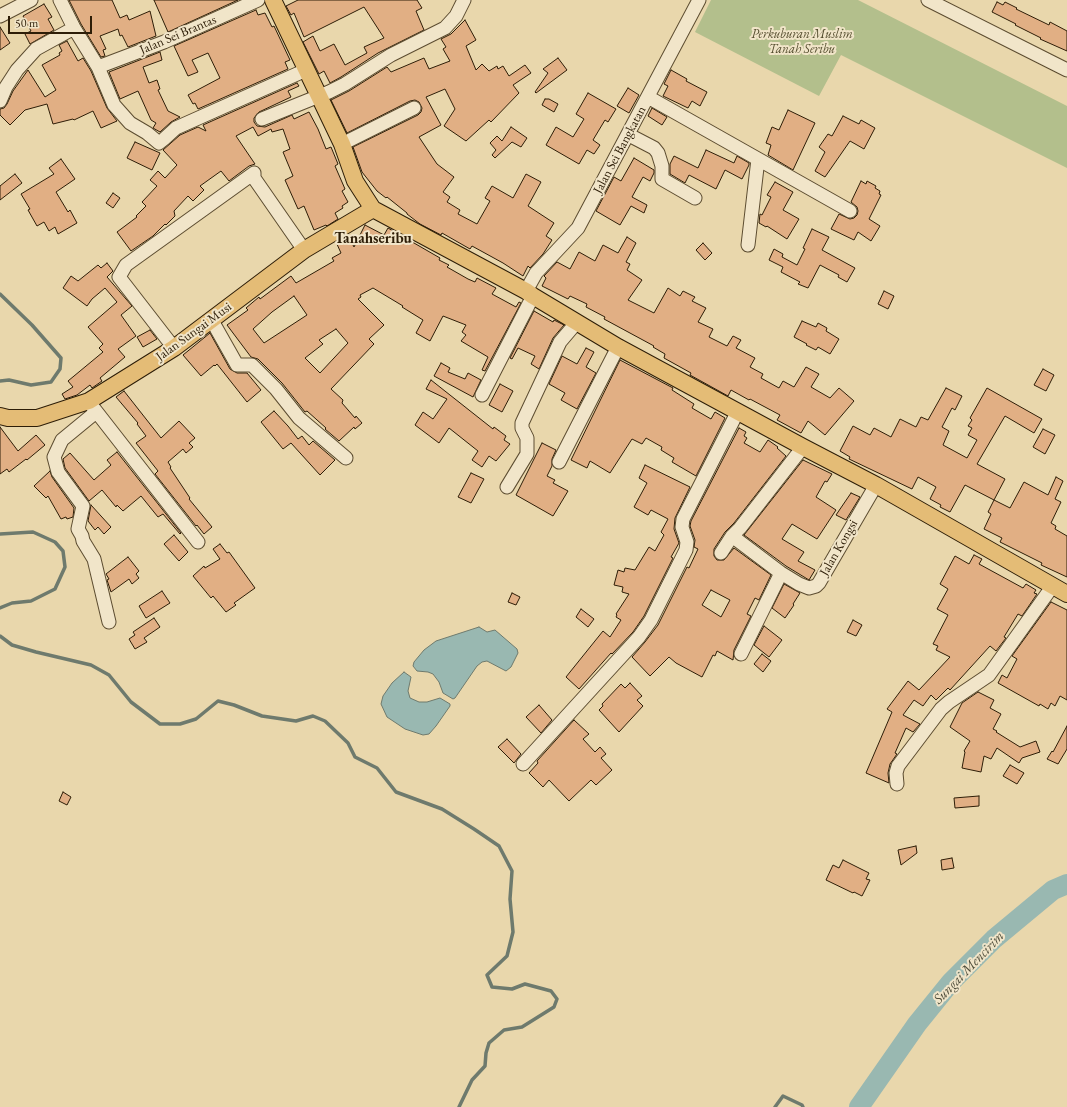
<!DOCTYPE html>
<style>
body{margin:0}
#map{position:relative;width:1067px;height:1107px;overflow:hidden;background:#e9d7ac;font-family:"EB Garamond",serif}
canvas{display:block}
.scale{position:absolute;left:8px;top:16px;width:84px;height:18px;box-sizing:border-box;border:2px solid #2d1d07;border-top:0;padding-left:5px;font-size:12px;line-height:14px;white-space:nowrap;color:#2d1d07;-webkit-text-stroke:3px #f1e5c9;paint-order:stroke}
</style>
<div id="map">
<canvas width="1067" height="1107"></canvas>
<div class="scale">50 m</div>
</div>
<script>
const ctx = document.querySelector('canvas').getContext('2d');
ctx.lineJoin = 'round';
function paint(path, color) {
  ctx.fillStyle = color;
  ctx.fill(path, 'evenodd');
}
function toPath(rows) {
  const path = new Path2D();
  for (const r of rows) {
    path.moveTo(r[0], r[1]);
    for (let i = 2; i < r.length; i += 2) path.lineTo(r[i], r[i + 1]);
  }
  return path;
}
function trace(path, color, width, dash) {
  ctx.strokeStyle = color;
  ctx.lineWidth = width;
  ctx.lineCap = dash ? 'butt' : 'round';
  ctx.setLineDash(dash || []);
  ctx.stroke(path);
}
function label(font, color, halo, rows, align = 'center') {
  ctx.font = font + ' "EB Garamond",serif';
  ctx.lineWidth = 4;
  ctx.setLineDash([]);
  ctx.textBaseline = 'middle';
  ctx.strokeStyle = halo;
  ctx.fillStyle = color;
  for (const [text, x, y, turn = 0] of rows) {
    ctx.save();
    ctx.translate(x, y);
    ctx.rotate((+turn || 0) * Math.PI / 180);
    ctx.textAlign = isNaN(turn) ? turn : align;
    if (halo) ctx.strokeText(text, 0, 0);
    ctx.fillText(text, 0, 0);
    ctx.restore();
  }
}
paint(toPath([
 [711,0,858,0,1067,106,1067,168,841,55,819,96,695,32]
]), '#b3bf8c');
const water = toPath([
 [479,627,487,632,495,630,517,649,518,653,511,667,506,671,487,661,482,662,477,666,455,698,453,699,443,693,439,682,433,674,428,672,417,671,413,666,414,662,424,650,436,641,479,627],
 [404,672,411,677,408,691,410,698,419,702,427,702,440,698,450,704,450,706,436,726,429,734,423,735,405,729,387,717,381,704,383,696,392,683,404,672]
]);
paint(water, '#99b8b1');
trace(water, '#6e7a6d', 1);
trace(toPath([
 [0,294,32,325,61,358,60,369,51,382,31,385,9,380,0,381],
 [0,534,33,532,55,542,63,551,65,567,55,589,31,601,12,603,0,608],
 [0,636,12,645,36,652,91,665,109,675,131,702,160,724,180,724,196,719,218,701,234,705,262,716,296,721,313,716,325,721,348,743,355,757,377,768,396,792,442,809,474,829,499,846,512,871,510,899,513,932,507,956,487,975,492,987,512,989,525,984,551,991,557,999,554,1007,522,1027,504,1030,489,1043,486,1053,485,1066,472,1080,459,1107],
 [775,1107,783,1096,802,1105,803,1107]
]), '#6e7a6d', 3.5);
trace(toPath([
 [859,1107,917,1024,951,982,994,939,1053,890,1067,884]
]), '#99b8b1', 20);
const building = toPath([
 [69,0,112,0,120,18,127,15,129,20,150,11,156,36,128,47,122,35,120,36,118,29,100,36,106,49,103,50,105,56,101,57,81,24,69,0],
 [154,0,238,0,168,32,154,0],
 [298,0,417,0,422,8,416,11,424,30,378,53,341,77,330,83,324,71,319,74,303,42,313,36,320,51,334,44,345,65,367,53,364,47,384,38,364,7,304,37,294,13,291,15,286,6,298,0],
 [997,2,1003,5,1005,2,1017,8,1016,9,1049,25,1050,22,1067,31,1067,51,1040,39,1041,38,1015,25,1016,24,992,12,997,2],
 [44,4,52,17,48,19,54,30,30,44,25,34,31,31,23,16,44,4],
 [256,10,258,15,265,13,272,27,274,26,290,60,285,62,288,69,198,109,195,103,193,104,188,95,220,78,208,53,192,60,198,72,188,76,174,46,256,10],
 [465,20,476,40,466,46,476,70,482,64,489,71,497,66,498,69,503,66,509,76,525,65,531,73,513,85,519,93,491,122,489,120,466,141,444,126,455,109,445,89,426,97,441,125,419,137,437,164,454,177,443,192,450,197,447,202,460,210,458,214,477,224,490,201,485,198,492,186,513,198,526,174,541,182,528,206,554,223,546,236,552,240,543,254,530,268,528,266,523,276,503,263,472,246,470,249,442,233,441,235,420,224,407,214,407,213,387,197,386,198,377,191,362,172,353,147,418,115,421,112,422,108,419,102,415,100,410,101,347,133,331,100,349,91,387,67,391,72,424,58,429,69,450,61,443,49,446,47,441,39,451,34,465,20],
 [0,27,10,43,0,50,0,27],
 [67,41,78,61,83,58,91,71,107,108,117,121,101,128,93,111,74,120,73,119,53,124,47,104,25,110,10,125,0,115,0,109,4,108,7,104,13,91,28,70,45,97,56,90,42,65,60,55,59,53,62,51,59,45,67,41],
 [160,52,162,60,143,67,149,83,157,80,160,89,158,90,168,111,180,117,171,122,160,132,153,128,156,123,151,120,138,91,120,99,109,72,160,52],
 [558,58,567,70,536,93,535,92,548,73,543,69,558,58],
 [671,70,687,79,686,81,707,92,700,106,692,101,688,108,663,96,668,86,664,84,671,70],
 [297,83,299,86,288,91,291,97,259,112,254,118,254,122,257,126,265,127,292,115,294,119,309,112,318,129,326,149,331,147,338,164,335,166,345,189,342,191,348,202,342,206,343,208,335,213,338,219,327,226,326,225,314,230,304,206,298,209,285,180,293,176,283,152,290,149,283,129,272,132,271,129,258,136,253,127,236,136,255,164,249,166,229,181,221,171,200,186,204,190,193,201,188,196,174,211,175,216,166,225,165,224,153,236,131,251,117,232,137,217,136,216,146,206,142,202,157,186,150,180,158,171,165,178,177,165,163,150,180,135,198,127,206,131,203,125,297,83],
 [628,88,639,95,629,113,617,106,628,88],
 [588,93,616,109,608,122,605,120,593,140,600,145,594,154,587,150,579,164,546,145,556,127,573,137,584,119,576,114,588,93],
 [545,99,549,99,558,104,554,112,542,105,545,99],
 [652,108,667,117,662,125,648,116,652,108],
 [788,110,815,123,793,170,768,155,771,145,766,143,772,127,779,130,788,110],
 [843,116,859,124,861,120,875,128,864,149,850,141,825,177,815,171,825,152,819,147,828,134,832,136,843,116],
 [511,127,527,138,521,147,512,142,495,158,492,155,496,150,490,143,497,136,502,141,511,127],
 [135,142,160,153,152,170,127,158,135,142],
 [706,150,734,163,737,156,749,163,749,165,742,179,725,170,716,189,689,175,685,183,670,174,670,164,674,156,698,168,706,150],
 [634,158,654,170,654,173,650,181,643,177,632,197,647,205,644,213,631,206,620,225,596,211,614,177,621,181,634,158],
 [61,159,75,179,56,192,68,212,70,210,77,223,58,234,55,227,49,231,44,222,37,226,28,210,30,209,21,194,54,174,49,168,61,159],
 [15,174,22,183,0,200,0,186,15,174],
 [861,181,866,184,867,181,876,186,875,188,880,191,879,194,881,195,869,219,880,226,871,241,858,232,854,240,831,229,839,214,850,219,854,218,857,215,858,211,857,207,851,202,861,181],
 [775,182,793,192,783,210,799,219,787,239,767,226,766,227,759,223,760,214,762,215,771,197,767,195,775,182],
 [113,193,120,198,113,208,106,203,113,193],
 [365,225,384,235,388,228,440,258,439,260,449,265,447,267,468,279,475,282,477,278,496,288,492,294,516,307,519,302,521,303,485,371,482,370,488,357,461,341,466,335,462,332,466,325,443,316,430,341,416,333,423,320,402,307,403,306,373,288,360,295,361,297,358,299,384,325,369,339,374,344,331,389,343,400,342,403,355,418,356,416,362,423,355,429,354,427,339,441,325,429,326,428,307,411,305,412,282,383,258,359,251,357,227,325,248,310,246,308,259,297,260,299,291,276,296,283,334,261,332,258,341,253,336,242,348,235,354,247,365,225],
 [294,296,307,315,264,343,253,329,272,312,294,296],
 [336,329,348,343,320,373,305,358,323,344,319,340,336,329],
 [812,229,829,237,822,250,855,268,847,282,838,277,839,275,820,265,808,288,798,284,800,282,781,272,783,267,769,260,774,249,783,254,782,257,797,265,805,249,803,248,812,229],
 [627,237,636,243,626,262,630,264,627,270,642,280,628,300,654,313,668,288,680,296,683,291,695,297,692,301,706,308,698,322,713,329,709,337,727,346,733,336,741,340,736,348,755,358,750,367,763,374,761,378,779,388,783,381,794,387,806,367,819,374,811,387,830,398,839,388,854,401,825,435,808,421,801,433,777,420,780,415,750,399,749,400,731,390,728,396,690,375,691,373,664,358,665,354,653,347,654,346,604,319,605,317,586,307,587,304,570,296,568,299,542,286,546,278,544,276,557,262,570,269,579,252,595,261,603,245,618,253,627,237],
 [703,243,712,253,705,260,696,250,703,243],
 [107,263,113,271,107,277,132,306,121,315,136,336,118,349,125,357,100,378,102,381,92,388,90,385,77,395,65,399,62,394,73,387,68,381,103,352,99,348,103,344,88,327,117,302,105,288,92,299,87,306,63,288,71,276,78,281,98,265,101,268,107,263],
 [884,291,894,296,888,309,878,304,884,291],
 [534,311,553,322,554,320,564,325,553,338,539,369,531,364,535,356,518,348,512,359,510,358,534,311],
 [802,321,816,327,818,323,827,328,826,331,839,339,830,354,818,347,816,350,806,345,807,344,794,337,802,321],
 [150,330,157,339,143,347,137,337,150,330],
 [210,333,230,369,237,373,247,373,261,390,247,402,217,364,215,366,214,365,201,376,183,355,210,333],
 [586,348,594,352,586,367,596,373,577,409,561,400,565,393,549,384,562,356,577,364,586,348],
 [620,360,673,388,672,390,694,404,692,408,711,419,715,412,725,418,696,476,672,462,674,458,661,450,662,447,646,438,642,444,632,439,610,473,590,461,587,468,571,460,620,360],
 [441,363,450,368,448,372,465,379,468,373,481,380,473,397,434,376,441,363],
 [1043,369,1054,375,1046,391,1034,385,1043,369],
 [431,380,493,429,494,427,506,436,504,440,510,444,496,461,489,456,482,467,472,460,478,451,449,428,439,443,415,425,423,412,433,419,447,399,426,389,431,380],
 [500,384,513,391,502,412,489,405,500,384],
 [946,388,962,396,955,410,952,408,942,427,949,431,943,445,967,458,977,440,968,435,972,428,968,426,972,420,970,418,987,388,1042,419,1034,433,1005,416,977,464,1005,479,994,500,965,485,950,512,940,507,941,505,930,499,936,487,918,477,912,489,849,459,850,457,840,451,853,426,870,435,874,428,891,437,900,419,916,427,921,417,928,420,946,388],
 [124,391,161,438,179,421,195,438,189,443,193,447,186,453,183,449,168,462,171,467,170,468,190,498,189,499,212,527,204,534,197,525,196,526,155,474,158,471,136,443,146,436,137,424,138,423,116,397,124,391],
 [274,411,288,426,298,439,302,436,309,445,313,441,335,460,320,475,291,443,283,449,261,422,274,411],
 [0,427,18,451,36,435,45,445,27,460,26,459,9,472,7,469,0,474,0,427],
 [739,428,746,432,744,436,747,438,744,443,760,452,768,440,778,447,777,448,786,456,734,523,725,532,714,549,714,556,717,560,724,560,734,548,771,575,759,600,755,598,747,614,751,616,734,650,733,660,717,651,715,656,713,655,702,677,676,663,669,657,650,676,632,657,645,642,658,625,687,567,689,568,698,549,694,547,695,540,690,526,691,521,739,428],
 [711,590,730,600,721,617,702,605,711,590],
 [1043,429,1055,435,1045,454,1033,447,1043,429],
 [542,443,556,450,552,459,552,466,547,476,555,480,553,483,568,491,553,516,516,495,542,443],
 [117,452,181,533,180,534,163,514,158,517,141,496,123,511,117,505,116,507,102,490,89,501,65,468,63,459,70,453,94,480,111,465,107,460,117,452],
 [803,460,832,474,827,482,825,481,816,497,836,510,817,539,792,524,782,539,804,552,798,561,815,570,809,580,786,566,744,535,803,460],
 [645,465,690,487,675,518,674,529,679,543,671,557,673,558,644,616,633,632,612,654,611,653,579,689,566,677,603,631,610,637,621,620,616,617,617,615,616,614,629,594,622,592,623,587,614,585,618,570,624,572,625,568,635,570,649,547,655,551,664,535,661,532,668,519,651,510,648,515,634,507,647,483,639,478,645,465],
 [50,471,52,477,74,508,73,517,67,519,66,517,61,519,48,496,46,498,34,486,50,471],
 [471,473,484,479,471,503,458,497,471,473],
 [1056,477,1063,481,1055,499,1061,502,1051,523,1056,526,1055,529,1067,536,1067,577,1041,565,1042,563,1000,542,1002,538,984,529,991,514,988,512,994,500,1010,508,1024,482,1048,495,1056,477],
 [851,493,860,497,846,520,836,515,851,493],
 [91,505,111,527,104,534,98,527,95,530,88,521,91,505],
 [174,535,188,552,179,561,164,544,174,535],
 [220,544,227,553,229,552,255,588,234,603,236,605,226,612,213,596,211,598,193,576,204,566,205,568,220,559,213,549,220,544],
 [974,555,982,559,979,564,1023,588,1026,584,1036,590,1034,593,1037,594,1022,616,1018,614,1004,637,1006,638,996,651,990,646,950,690,948,688,936,700,931,695,923,706,914,700,903,715,920,724,913,732,906,728,895,753,897,754,890,764,888,773,889,783,866,773,892,712,887,709,908,681,919,690,950,657,936,650,938,646,933,644,948,615,937,609,948,589,940,584,955,556,969,564,974,555],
 [128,557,139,571,136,574,139,578,132,584,129,579,111,592,107,580,109,579,106,574,128,557],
 [784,584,800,593,793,604,794,605,785,618,772,608,784,584],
 [162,591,170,603,146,618,139,606,162,591],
 [512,593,520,597,516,605,508,602,512,593],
 [1051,602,1067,610,1067,700,1060,696,1055,706,1051,703,1048,709,1040,704,1039,706,998,683,1002,675,1007,678,1017,659,1012,656,1051,602],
 [581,609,594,619,588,627,576,617,581,609],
 [154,618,160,627,144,638,147,642,135,649,129,639,135,635,133,632,154,618],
 [853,620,862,625,856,636,847,632,853,620],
 [764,626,782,640,769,657,754,645,764,626],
 [762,654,771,661,763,672,754,664,762,654],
 [630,683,642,696,637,700,643,706,619,732,599,710,603,706,602,704,621,684,625,688,630,683],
 [978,692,994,700,990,708,1001,714,993,729,997,731,996,732,1020,747,1036,741,1040,752,1022,758,1019,763,997,748,991,759,984,756,981,772,962,768,965,752,964,751,970,741,950,727,962,703,978,692],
 [539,705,552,720,541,733,526,717,539,705],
 [574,720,589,734,583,739,595,752,600,747,606,754,601,758,612,770,596,785,591,780,569,801,549,780,543,787,529,773,538,763,537,761,574,720],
 [1067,726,1067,749,1058,764,1047,759,1052,751,1053,752,1067,726],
 [507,739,521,754,514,763,498,747,507,739],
 [1010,765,1024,773,1017,784,1003,776,1010,765],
 [63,792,71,797,67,805,59,801,63,792],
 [979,796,979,806,955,808,954,798,979,796],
 [916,846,917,853,901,865,898,850,916,846],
 [952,858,954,868,942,870,941,860,952,858],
 [843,860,869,873,866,879,870,880,862,896,854,892,853,893,826,880,833,865,839,868,843,860]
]);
paint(building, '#e1af84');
trace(building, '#2d1d07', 1);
const minor = toPath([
 [60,0,74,28,98,67,114,105,130,123,147,133,159,143,164,139,176,128,306,70],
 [928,0,1067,70],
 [0,16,31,0],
 [98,67,164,42,258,0],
 [648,97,850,211],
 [0,101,6,87,17,70,36,49,74,28],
 [262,119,329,92,345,84,391,55,445,28,456,16,464,0],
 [629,135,654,148,658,153,662,166,662,179,695,198],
 [342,144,414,108],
 [748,245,758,159],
 [526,291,536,273,578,228,699,0],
 [211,319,237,365,252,365,276,389,299,418,346,458],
 [174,348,119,277,126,265,254,173,254,178,304,250],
 [482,395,533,296],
 [92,406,198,542],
 [96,412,62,440,54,457,58,472,83,506,78,529,82,536,83,541,94,559,109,622],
 [559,462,618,347],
 [507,487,527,454,527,438,522,428,522,423,560,342,577,322],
 [732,536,781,573,799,584,809,588,816,586,819,583,876,485],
 [721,553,732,536,740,528,803,447],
 [741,654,781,573],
 [523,764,639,637,651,620,686,550,687,542,682,527,683,519,738,411],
 [897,784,896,773,898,766,941,709,949,702,989,675,1052,587]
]);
const major = toPath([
 [273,0,342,144,355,181,373,209,526,291,533,296,618,347,803,447,876,485,1067,594],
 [0,416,8,418,37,418,89,401,174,348,304,250,373,209]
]);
trace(minor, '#5c4c30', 15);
trace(major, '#2d1d07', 18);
trace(minor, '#f1e5c9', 13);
trace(major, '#e4bc76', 16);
label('italic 13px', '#554e2f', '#f1e5c9', [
 ["Perkuburan Muslim",802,34],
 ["Tanah Seribu",802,49]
]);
label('13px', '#2d1d07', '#f1e5c9', [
 ["Jalan Sei Brantas",178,35,-23],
 ["Jalan Sei Bangkatan",620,150,-62],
 ["Jalan Sungai Musi",194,332,-36],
 ["Jalan Kongsi",839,548,-60]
]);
label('italic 14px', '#4d4c3a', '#f1e5c9', [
 ["Sungai Mencirim",969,968,-46]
]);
label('bold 15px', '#2d1d07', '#f1e5c9', [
 ["Tanahseribu",373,239]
]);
</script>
